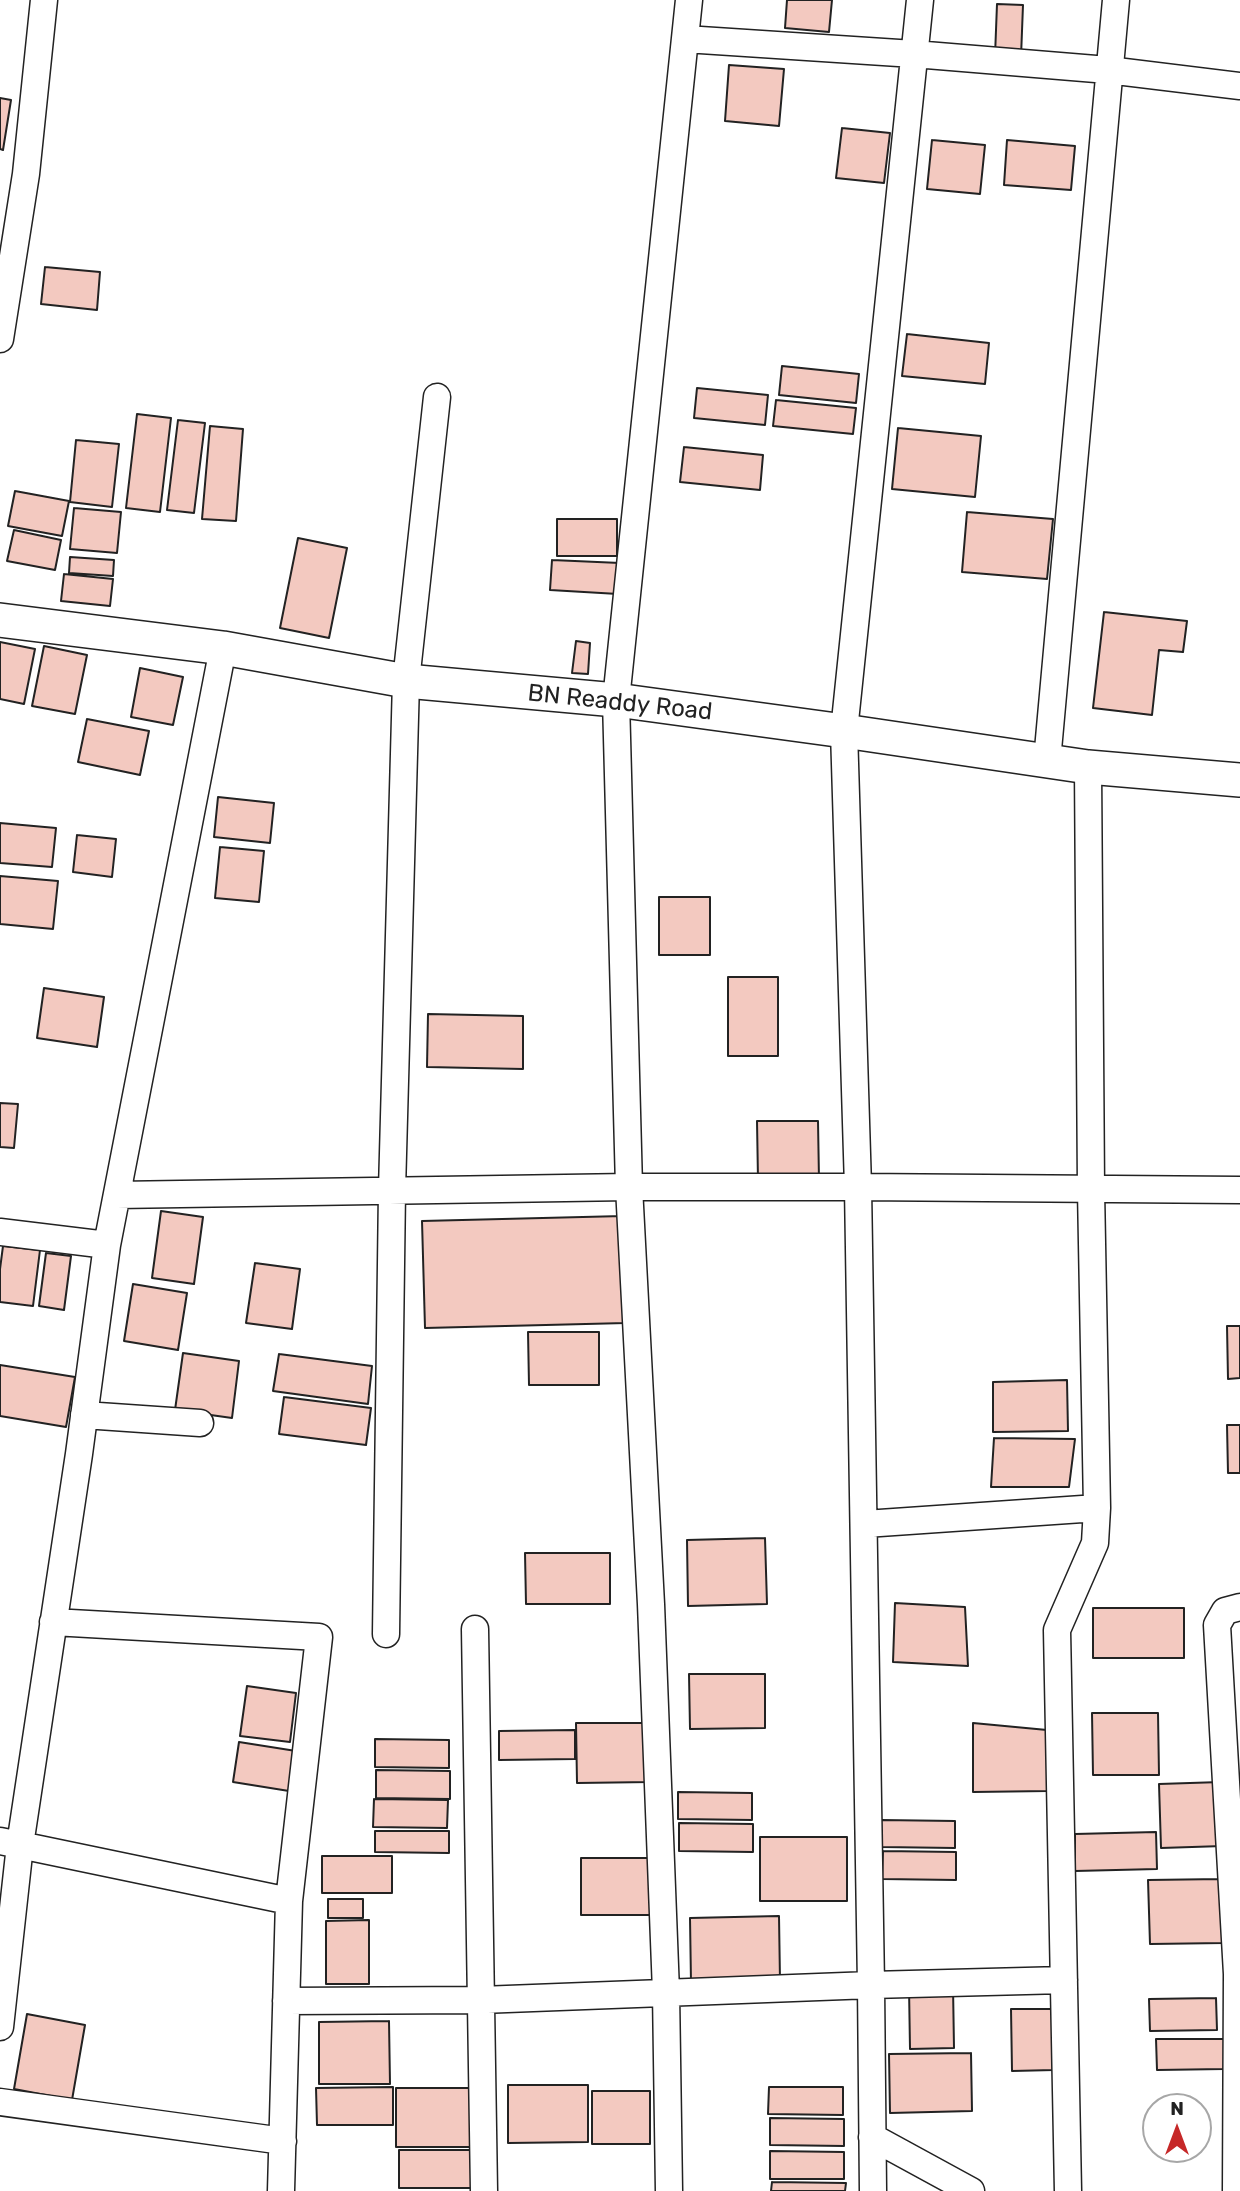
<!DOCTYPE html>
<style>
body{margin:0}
#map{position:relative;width:1240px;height:2191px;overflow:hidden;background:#fff;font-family:Rubik,sans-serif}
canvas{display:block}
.north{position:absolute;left:1142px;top:2093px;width:70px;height:70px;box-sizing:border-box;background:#fff;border:2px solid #a7a7a7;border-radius:50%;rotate:0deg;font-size:19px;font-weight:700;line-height:28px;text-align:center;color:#222}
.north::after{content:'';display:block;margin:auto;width:24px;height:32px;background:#c62828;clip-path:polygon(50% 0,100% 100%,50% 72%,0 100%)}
</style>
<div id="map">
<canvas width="1240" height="2191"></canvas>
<div class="north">N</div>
</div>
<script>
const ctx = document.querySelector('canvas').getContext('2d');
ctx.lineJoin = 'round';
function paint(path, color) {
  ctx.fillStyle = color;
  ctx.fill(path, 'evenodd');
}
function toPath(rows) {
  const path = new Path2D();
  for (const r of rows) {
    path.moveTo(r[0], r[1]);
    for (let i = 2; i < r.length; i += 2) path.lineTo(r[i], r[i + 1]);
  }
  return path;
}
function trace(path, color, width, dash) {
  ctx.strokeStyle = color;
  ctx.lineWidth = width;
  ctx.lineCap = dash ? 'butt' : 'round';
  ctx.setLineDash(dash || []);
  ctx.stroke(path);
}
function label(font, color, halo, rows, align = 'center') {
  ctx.font = font + ' Rubik,sans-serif';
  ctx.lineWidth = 5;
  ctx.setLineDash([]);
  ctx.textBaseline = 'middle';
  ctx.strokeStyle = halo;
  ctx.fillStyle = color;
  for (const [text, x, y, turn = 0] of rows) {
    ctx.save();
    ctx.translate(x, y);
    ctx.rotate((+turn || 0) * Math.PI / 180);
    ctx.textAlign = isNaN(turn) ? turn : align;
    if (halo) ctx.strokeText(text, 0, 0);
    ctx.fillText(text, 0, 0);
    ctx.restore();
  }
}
const building = toPath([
 [787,0,832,0,829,32,785,28,787,0],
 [997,4,1023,5,1021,57,995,56,997,4],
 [729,65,784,69,779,126,725,121,729,65],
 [0,98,11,100,3,150,0,149,0,98],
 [842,128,890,133,884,183,836,178,842,128],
 [932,140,985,145,980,194,927,189,932,140],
 [1007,140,1075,146,1071,190,1004,185,1007,140],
 [45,267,100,272,97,310,41,304,45,267],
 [907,334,989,343,985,384,902,376,907,334],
 [782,366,859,374,856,403,779,395,782,366],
 [697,388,768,395,765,425,694,418,697,388],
 [776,400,856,408,853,434,773,426,776,400],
 [137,414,171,418,160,512,126,508,137,414],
 [178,420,205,423,194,513,167,510,178,420],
 [210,426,243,429,236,521,202,519,210,426],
 [898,428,981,436,975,497,892,489,898,428],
 [76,440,119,444,112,507,70,502,76,440],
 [684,447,763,455,760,490,680,482,684,447],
 [15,491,69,501,62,536,8,526,15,491],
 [74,508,121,512,117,553,70,549,74,508],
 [967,512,1053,519,1047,579,962,572,967,512],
 [557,519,617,519,617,556,557,556,557,519],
 [14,530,61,540,55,570,7,561,14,530],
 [298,538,347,548,329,638,280,628,298,538],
 [70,557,114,560,113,576,69,573,70,557],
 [552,560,620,563,618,594,550,590,552,560],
 [64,574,113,579,110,606,61,601,64,574],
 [1104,612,1187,621,1183,652,1159,650,1152,715,1093,708,1104,612],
 [576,641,590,643,588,674,572,673,576,641],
 [0,642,35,649,24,704,0,699,0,642],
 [44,646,87,655,75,714,32,706,44,646],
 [140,668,183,677,173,725,131,717,140,668],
 [87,719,149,731,140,775,78,762,87,719],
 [218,797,274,803,270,843,214,837,218,797],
 [0,823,56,828,52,867,0,863,0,823],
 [77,835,116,839,112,877,73,872,77,835],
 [220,847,264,851,259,902,215,898,220,847],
 [0,876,58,881,53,929,0,924,0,876],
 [659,897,710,897,710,955,659,955,659,897],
 [728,977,778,977,778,1056,728,1056,728,977],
 [44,988,104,997,97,1047,37,1038,44,988],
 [428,1014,523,1016,523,1069,427,1067,428,1014],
 [0,1103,18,1104,14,1148,0,1147,0,1103],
 [757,1121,818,1121,819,1180,758,1180,757,1121],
 [161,1211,203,1217,194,1284,152,1278,161,1211],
 [623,1216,626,1323,425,1328,422,1221,623,1216],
 [3,1246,40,1250,33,1306,0,1302,0,1269,3,1246],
 [46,1253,71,1256,64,1310,39,1306,46,1253],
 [255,1263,300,1269,292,1329,246,1323,255,1263],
 [133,1284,187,1293,178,1350,124,1341,133,1284],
 [1227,1326,1240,1326,1240,1378,1228,1379,1227,1326],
 [528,1332,599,1332,599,1385,529,1385,528,1332],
 [183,1353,239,1361,232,1418,175,1410,183,1353],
 [279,1354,372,1366,368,1404,273,1391,279,1354],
 [0,1365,75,1377,66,1427,0,1416,0,1365],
 [1067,1380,1068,1431,993,1432,993,1382,1067,1380],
 [284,1397,371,1408,366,1445,279,1434,284,1397],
 [1227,1425,1240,1425,1240,1473,1228,1473,1227,1425],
 [994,1438,1075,1439,1069,1487,991,1487,994,1438],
 [765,1538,767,1604,688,1606,687,1540,765,1538],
 [525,1553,610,1553,610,1604,526,1604,525,1553],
 [895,1603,965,1607,968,1666,893,1662,895,1603],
 [1093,1608,1184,1608,1184,1658,1093,1658,1093,1608],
 [689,1674,765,1674,765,1728,690,1729,689,1674],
 [247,1686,296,1693,290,1742,240,1736,247,1686],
 [1092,1713,1158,1713,1159,1775,1093,1775,1092,1713],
 [576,1723,651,1723,651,1782,577,1783,576,1723],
 [973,1723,1047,1730,1048,1791,973,1792,973,1723],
 [575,1730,575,1759,499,1760,499,1731,575,1730],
 [375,1739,449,1740,449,1768,375,1767,375,1739],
 [239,1742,296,1751,289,1791,233,1782,239,1742],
 [376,1770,450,1771,450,1799,376,1798,376,1770],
 [1221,1782,1223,1846,1161,1848,1159,1784,1221,1782],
 [678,1792,752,1793,752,1820,678,1819,678,1792],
 [374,1799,448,1800,447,1828,373,1827,374,1799],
 [881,1820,955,1821,955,1848,881,1847,881,1820],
 [679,1823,753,1824,753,1852,679,1851,679,1823],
 [375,1831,449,1831,449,1853,375,1852,375,1831],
 [1156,1832,1157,1869,1075,1871,1075,1834,1156,1832],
 [760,1837,847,1837,847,1901,760,1901,760,1837],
 [883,1851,956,1852,956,1880,882,1879,883,1851],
 [322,1856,392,1856,392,1893,322,1893,322,1856],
 [581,1858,659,1858,659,1915,581,1915,581,1858],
 [1222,1879,1224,1943,1150,1944,1148,1880,1222,1879],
 [328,1899,363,1899,363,1918,328,1918,328,1899],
 [779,1916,780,1981,691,1983,690,1918,779,1916],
 [369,1920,369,1984,326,1984,326,1921,369,1920],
 [953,1986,954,2048,910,2049,909,1987,953,1986],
 [1216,1998,1217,2030,1150,2031,1149,1999,1216,1998],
 [1011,2009,1053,2009,1054,2070,1012,2071,1011,2009],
 [27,2014,85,2025,72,2100,14,2089,27,2014],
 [389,2021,390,2084,319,2084,319,2022,389,2021],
 [1156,2039,1224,2039,1224,2069,1157,2070,1156,2039],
 [971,2053,972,2111,890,2113,889,2054,971,2053],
 [508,2085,588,2085,588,2142,508,2143,508,2085],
 [393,2087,393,2125,317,2125,316,2088,393,2087],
 [769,2087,843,2087,843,2115,768,2114,769,2087],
 [396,2088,480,2088,480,2147,396,2147,396,2088],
 [592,2091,650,2091,650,2144,592,2144,592,2091],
 [770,2118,844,2119,844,2146,770,2145,770,2118],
 [399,2150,481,2150,481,2188,399,2188,399,2150],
 [770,2151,844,2152,844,2179,770,2179,770,2151],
 [772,2182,846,2183,845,2191,771,2191,772,2182]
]);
paint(building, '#f3c9c0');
trace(building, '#222', 2);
const minor = toPath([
 [685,39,914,54,1108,70,1240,86],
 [0,339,26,174,44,0],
 [1047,761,1116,0],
 [117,1195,629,1187,858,1187,844,731,920,0],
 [0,1232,107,1245],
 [84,1415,200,1423],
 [865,1524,1097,1508],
 [53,1622,319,1637,289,1901,281,2191],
 [475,1629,484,2191],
 [386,1634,392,1190,406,681,437,397],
 [0,1841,20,1845,79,1454,107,1245,223,648],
 [1064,1980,871,1985,858,1187,1240,1190],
 [286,2001,481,2000,871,1985,873,2191],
 [0,2027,20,1845,289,1901],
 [0,2102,283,2141],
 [872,2137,971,2191],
 [669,2191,666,1992,651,1604,629,1187,616,700,689,0],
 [1068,2191,1057,1630,1095,1543,1097,1508,1091,1190,1088,767],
 [1236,2191,1237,1974,1217,1625,1225,1611,1240,1607]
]);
const tertiary = toPath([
 [0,620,223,648,406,681,616,700,844,731,1088,767,1240,780]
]);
trace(minor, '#222', 29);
trace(tertiary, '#222', 36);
trace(minor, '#fff', 26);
trace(tertiary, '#fff', 33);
label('24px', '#222', '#fff', [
 ["BN Readdy Road",620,703,6]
]);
</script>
